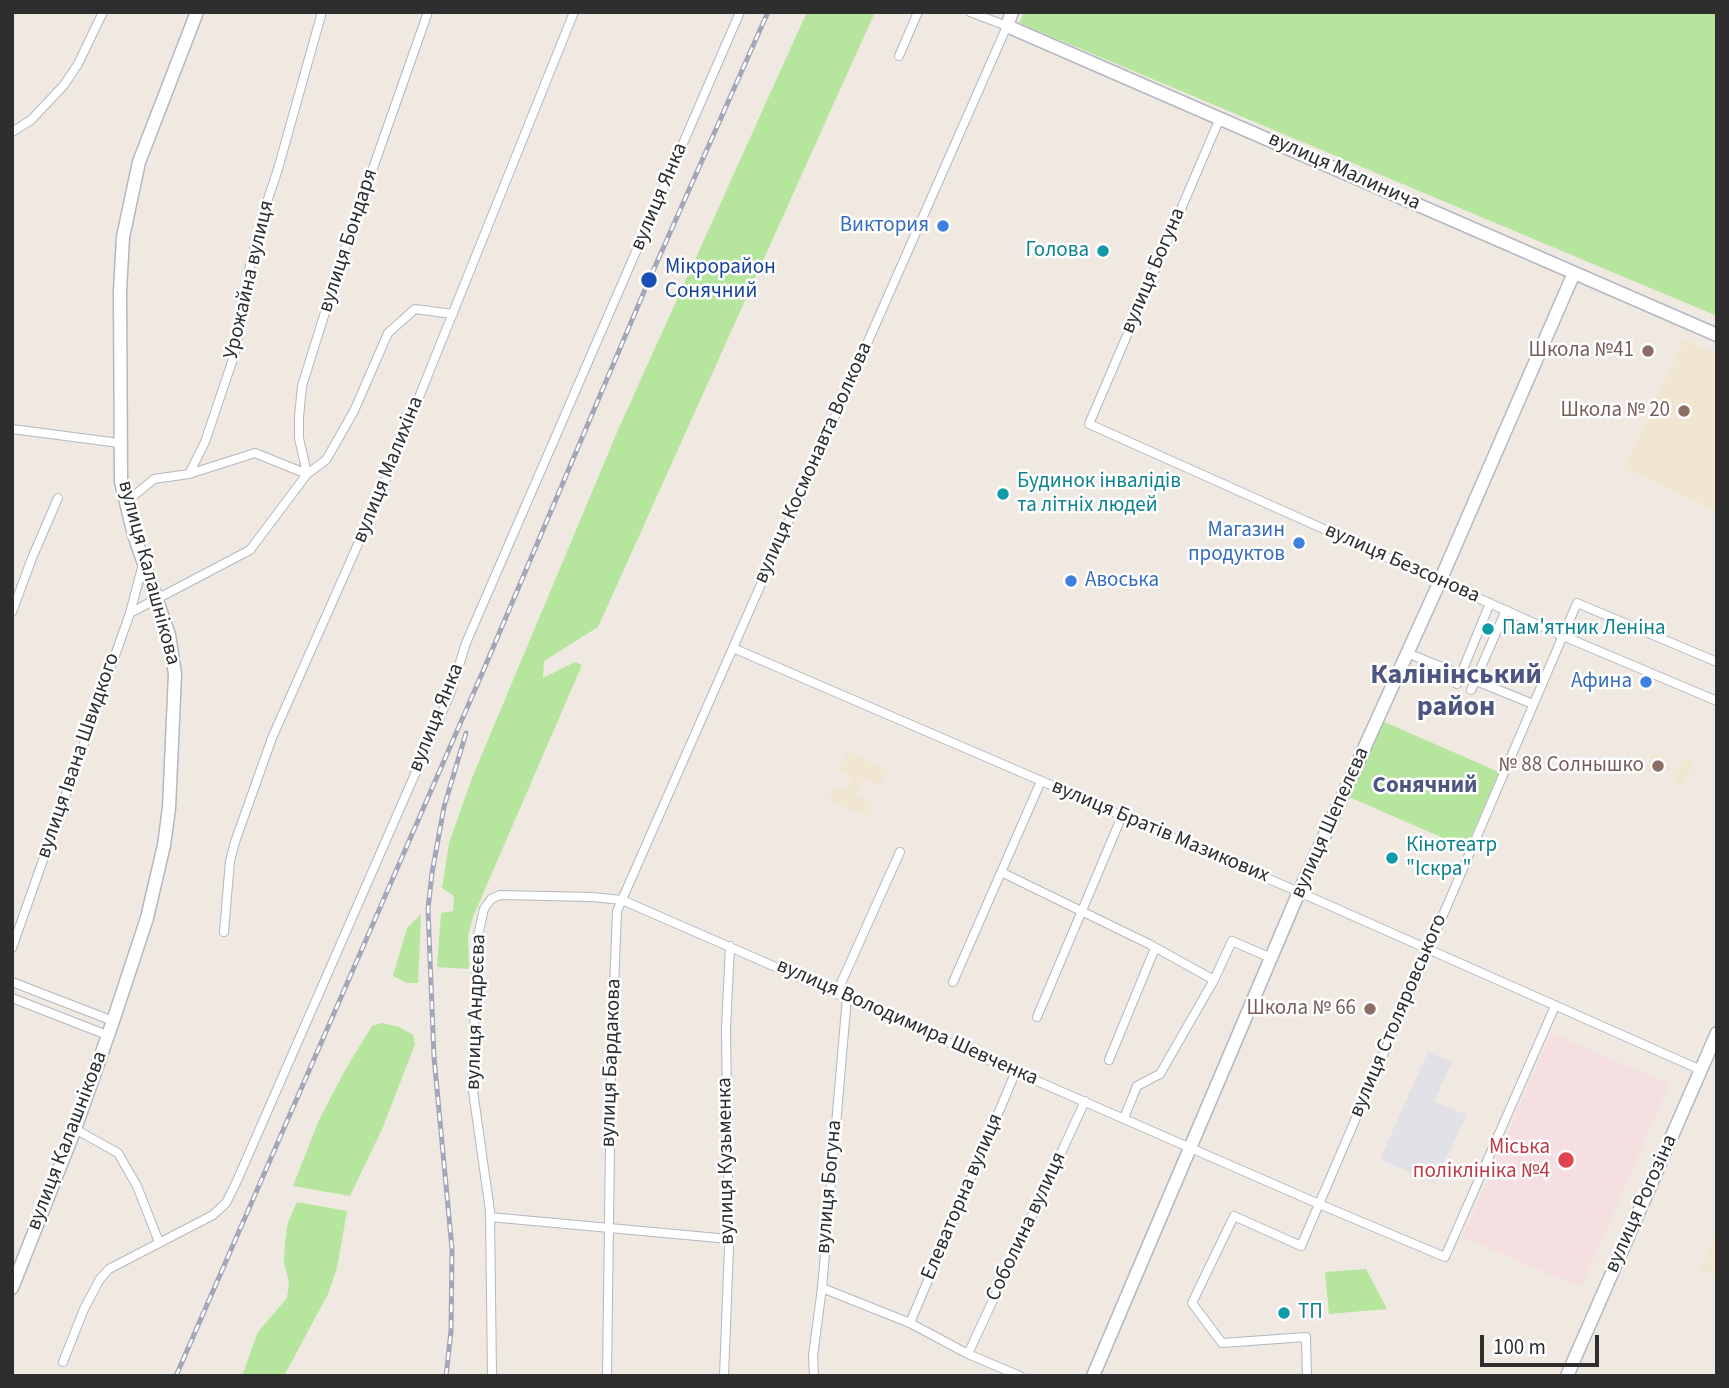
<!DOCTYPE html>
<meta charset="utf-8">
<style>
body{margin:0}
#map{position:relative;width:1729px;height:1388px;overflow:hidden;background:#efe9e1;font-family:"Source Sans 3",sans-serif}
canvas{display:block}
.frame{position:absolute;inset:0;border:14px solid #2e2e2e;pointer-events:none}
.scale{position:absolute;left:1480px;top:1335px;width:119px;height:32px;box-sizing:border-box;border:4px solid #2e2e2e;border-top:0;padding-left:9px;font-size:21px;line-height:24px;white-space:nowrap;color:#2e2e2e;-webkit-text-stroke:5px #fff;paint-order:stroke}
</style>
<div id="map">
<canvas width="1729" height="1388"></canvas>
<div class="frame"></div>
<div class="scale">100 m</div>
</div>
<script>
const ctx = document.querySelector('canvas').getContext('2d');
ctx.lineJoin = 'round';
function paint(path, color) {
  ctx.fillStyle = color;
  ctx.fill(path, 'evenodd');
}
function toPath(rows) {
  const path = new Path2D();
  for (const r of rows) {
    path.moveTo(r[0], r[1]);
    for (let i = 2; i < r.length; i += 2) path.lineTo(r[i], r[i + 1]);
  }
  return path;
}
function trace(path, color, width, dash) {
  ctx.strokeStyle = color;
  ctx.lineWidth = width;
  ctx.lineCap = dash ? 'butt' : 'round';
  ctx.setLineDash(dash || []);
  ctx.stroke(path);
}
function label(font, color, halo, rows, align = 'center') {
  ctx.font = font + ' "Source Sans 3",sans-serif';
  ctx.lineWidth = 5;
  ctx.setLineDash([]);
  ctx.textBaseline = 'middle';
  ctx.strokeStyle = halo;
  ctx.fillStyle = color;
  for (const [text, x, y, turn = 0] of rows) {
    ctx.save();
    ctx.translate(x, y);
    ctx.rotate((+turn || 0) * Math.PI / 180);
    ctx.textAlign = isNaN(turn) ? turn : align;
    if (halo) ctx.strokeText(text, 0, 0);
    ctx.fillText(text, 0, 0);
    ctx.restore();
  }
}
paint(toPath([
 [1428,1052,1452,1062,1434,1101,1466,1115,1435,1184,1380,1159]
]), '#e3e1e8');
paint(toPath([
 [1684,339,1717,354,1717,512,1624,468],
 [1654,750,1665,755,1662,763,1678,770,1684,759,1693,763,1684,785,1673,780,1676,774,1663,768,1658,776,1645,770],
 [848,752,888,769,879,786,864,779,856,795,874,804,870,818,829,800,834,786,846,791,851,776,839,770],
 [1717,1230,1717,1276,1700,1269]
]), '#f0e6d1');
paint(toPath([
 [1551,1033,1669,1084,1581,1288,1463,1237]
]), '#f5dfe0');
paint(toPath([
 [807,12,875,12,598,627,544,661,543,678,575,662,582,665,473,917,468,936,469,969,437,967,441,913,453,911,454,896,442,888,449,843,472,778,618,430],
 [1024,12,1717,12,1717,316,1019,23],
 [1382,721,1499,772,1466,848,1349,797],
 [421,914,418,983,407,983,393,976,407,928],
 [382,1023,399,1027,413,1035,415,1044,383,1127,350,1196,293,1186,319,1120,344,1072,372,1026],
 [297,1202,347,1211,337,1268,328,1294,284,1376,242,1376,258,1332,287,1298,289,1283,284,1262,285,1242,288,1222],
 [1366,1269,1387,1309,1329,1314,1325,1272]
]), '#b6e59e');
const street = toPath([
 [899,56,918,12],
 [1220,118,1089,424,1563,636,1717,701],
 [12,132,31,120,64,85,78,64,103,12],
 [12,429,119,443],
 [189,474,255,453,307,474,326,460,354,411,388,333,415,309,453,314],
 [125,503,154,479,189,474,205,442,234,356,249,288,249,270,263,214,278,169,322,12],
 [12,612,32,558,58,498],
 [130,613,250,550,307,474,299,438,299,417,302,386,347,242,428,12],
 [733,648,1299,892,1701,1070],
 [1407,653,1533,704],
 [1457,684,1490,603],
 [1471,690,1506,610],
 [1001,872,1149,944,1214,980],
 [224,932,230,861,235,842,272,738,378,499,574,12],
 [12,948,130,613,143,564],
 [12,982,113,1021],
 [953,982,1041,781],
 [837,992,900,852],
 [12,998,107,1035],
 [1037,1017,1122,816],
 [1109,1060,1155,948],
 [1124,1118,1137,1086,1160,1074,1214,980,1232,941,1271,958],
 [75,1129,118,1153,137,1186,159,1242],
 [490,1217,729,1239],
 [822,1288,910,1323,968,1354,1020,1376],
 [910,1323,1016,1071],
 [968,1354,1085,1101],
 [63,1362,84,1309,100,1279,109,1269,213,1215,226,1203,236,1183,450,694,466,643,740,12],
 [492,1376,490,1211,472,1084,478,935,484,909,491,899,500,895,592,897,622,900,1319,1204,1445,1257,1555,1006],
 [607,1376,611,1066,617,911,1007,26,970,12],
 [724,1376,729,1247,726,1029,730,946],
 [814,1376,813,1356,822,1288,847,997],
 [1307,1376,1306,1337,1222,1343,1192,1303,1234,1216,1301,1246,1577,603,1717,662]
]);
const secondary = toPath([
 [1012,12,1007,26,1717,335],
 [12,1288,75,1129,113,1021,147,918,164,845,169,808,175,674,169,635,134,535,121,482,120,291,123,237,139,162,197,12],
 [1093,1376,1299,892,1440,581,1574,273],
 [1567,1376,1717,1033]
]);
trace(street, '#b4b7c1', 10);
trace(secondary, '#b4b7c1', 15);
trace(street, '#fff', 8);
trace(secondary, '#fff', 12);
const rail = toPath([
 [176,1376,484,669,649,280,768,12],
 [446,1376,451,1331,452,1249,434,1057,428,909,432,873,444,807,466,733]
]);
trace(rail, '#a3a6b8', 5);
trace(rail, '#fff', 2.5, [8]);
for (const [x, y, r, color] of [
 [943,226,7,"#3f7fe0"],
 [1103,251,7,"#0f9aa8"],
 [649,280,9,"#1a4fb4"],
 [1648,351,7,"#8d6e63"],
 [1684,411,7,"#8d6e63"],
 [1003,494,7,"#0f9aa8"],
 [1299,543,7,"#3f7fe0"],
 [1071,581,7,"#3f7fe0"],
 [1488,629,7,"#0f9aa8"],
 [1646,682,7,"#3f7fe0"],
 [1658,766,7,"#8d6e63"],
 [1392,858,7,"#0f9aa8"],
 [1370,1009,7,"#8d6e63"],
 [1566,1160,9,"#e0444e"],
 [1284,1313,7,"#0f9aa8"]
]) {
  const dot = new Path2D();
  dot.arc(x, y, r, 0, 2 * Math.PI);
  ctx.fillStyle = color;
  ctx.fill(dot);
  trace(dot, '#fff', 2.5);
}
label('21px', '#2e2e2e', '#fff', [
 ["вулиця Малинича",1344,172,24],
 ["вулиця Янка",660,197,-67],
 ["вулиця Бондаря",349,241,-72],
 ["вулиця Богуна",1154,271,-67],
 ["Урожайна вулиця",250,280,-77],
 ["вулиця Космонавта Волкова",814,463,-66],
 ["вулиця Малихіна",389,470,-68],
 ["вулиця Безсонова",1402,564,24],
 ["вулиця Калашнікова",148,573,75],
 ["вулиця Янка",437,718,-68],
 ["вулиця Івана Швидкого",79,756,-71],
 ["вулиця Шепелєва",1331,823,-66],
 ["вулиця Братів Мазикових",1160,832,23],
 ["вулиця Андрєєва",477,1012,-88],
 ["вулиця Столяровського",1399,1016,-67],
 ["вулиця Володимира Шевченка",907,1023,24],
 ["вулиця Бардакова",612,1063,-88],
 ["вулиця Калашнікова",68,1141,-69],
 ["вулиця Кузьменка",727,1161,-91],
 ["вулиця Богуна",830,1187,-85],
 ["Елеваторна вулиця",963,1197,-67],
 ["вулиця Рогозіна",1642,1204,-66],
 ["Соболина вулиця",1027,1227,-65]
]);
label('21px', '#366cbe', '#fff', [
 ["Виктория",929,226],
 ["Магазин",1285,531],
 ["продуктов",1285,555],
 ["Авоська",1085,581,"left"],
 ["Афина",1632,682]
], 'right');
label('21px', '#0d838f', '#fff', [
 ["Голова",1089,251,"right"],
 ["Будинок інвалідів",1017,482],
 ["та літніх людей",1017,506],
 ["Пам'ятник Леніна",1502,629],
 ["Кінотеатр",1406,846],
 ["\"Іскра\"",1406,870],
 ["ТП",1298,1313]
], 'left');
label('21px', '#164399', '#fff', [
 ["Мікрорайон",665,268],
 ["Сонячний",665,292]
], 'left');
label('21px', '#785e54', '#fff', [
 ["Школа №41",1634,351],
 ["Школа № 20",1670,411],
 ["№ 88 Солнышко",1644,766],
 ["Школа № 66",1356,1009]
], 'right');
label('21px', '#be3a42', '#fff', [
 ["Міська",1550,1148],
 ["поліклініка №4",1550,1172]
], 'right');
label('bold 23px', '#4d5680', '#fff', [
 ["Сонячний",1425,787]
]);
label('bold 28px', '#4d5680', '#fff', [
 ["Калінінський",1456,677],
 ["район",1456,709]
]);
</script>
